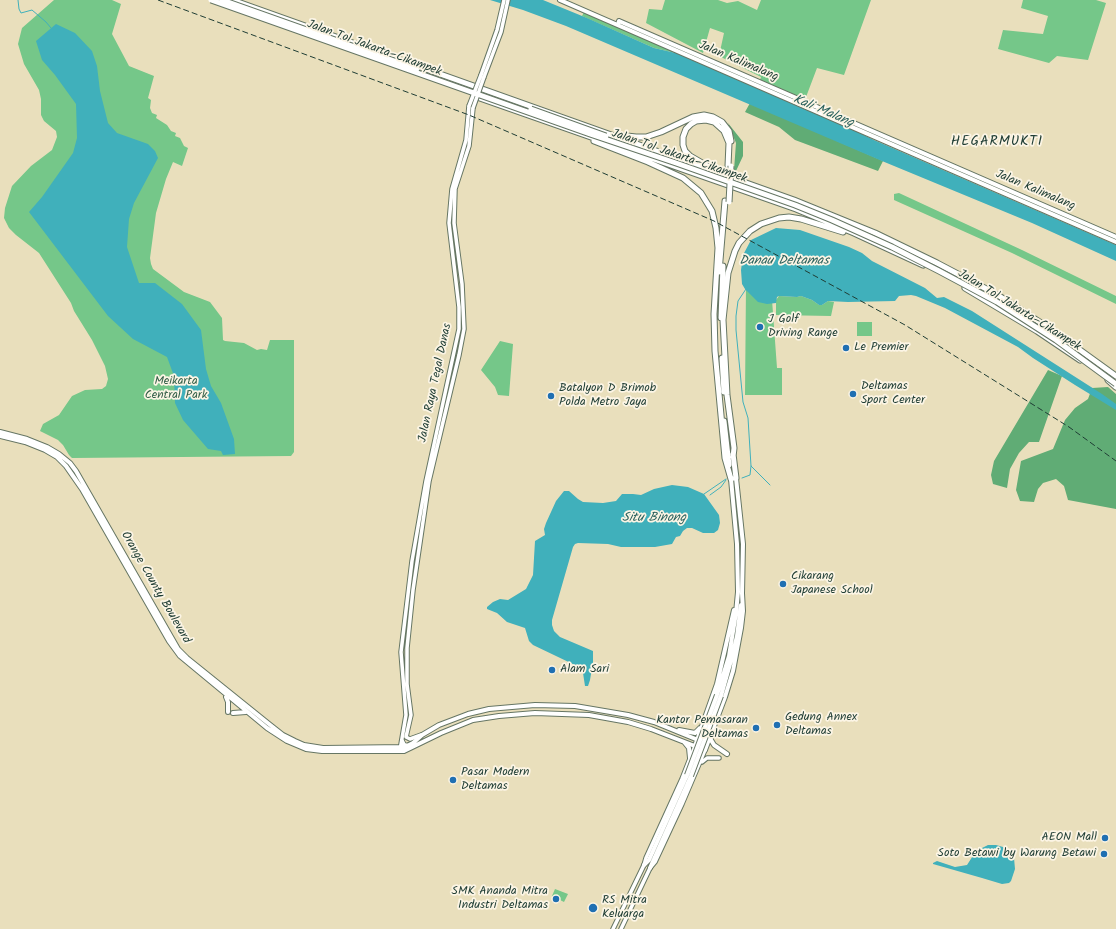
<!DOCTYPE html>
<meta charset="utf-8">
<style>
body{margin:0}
canvas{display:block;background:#e9dfbc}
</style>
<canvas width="1116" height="929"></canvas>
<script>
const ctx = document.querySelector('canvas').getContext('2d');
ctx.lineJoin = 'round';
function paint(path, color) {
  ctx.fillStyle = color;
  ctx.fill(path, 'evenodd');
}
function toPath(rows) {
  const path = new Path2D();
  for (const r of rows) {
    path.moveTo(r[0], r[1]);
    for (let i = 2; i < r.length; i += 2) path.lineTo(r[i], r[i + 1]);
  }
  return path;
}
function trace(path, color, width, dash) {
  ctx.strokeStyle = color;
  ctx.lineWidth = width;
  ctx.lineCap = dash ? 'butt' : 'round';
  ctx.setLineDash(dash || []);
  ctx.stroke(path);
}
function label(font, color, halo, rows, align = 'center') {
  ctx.font = font + ' Kalam,sans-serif';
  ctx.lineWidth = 3.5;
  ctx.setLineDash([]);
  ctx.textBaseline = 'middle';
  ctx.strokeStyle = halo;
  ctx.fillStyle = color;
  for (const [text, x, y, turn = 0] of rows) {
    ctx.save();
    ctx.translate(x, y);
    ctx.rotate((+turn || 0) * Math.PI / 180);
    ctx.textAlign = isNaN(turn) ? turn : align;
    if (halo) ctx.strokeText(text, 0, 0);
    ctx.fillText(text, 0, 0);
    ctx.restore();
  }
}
paint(toPath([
 [54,0,112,0,121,4,112,34,129,66,154,76,148,98,151,100,150,108,152,113,157,115,156,118,167,125,171,131,176,133,175,136,180,138,184,146,188,148,182,166,173,162,166,179,156,213,150,258,151,264,153,269,184,292,210,302,222,318,223,340,225,341,244,343,257,350,261,349,267,350,270,340,294,340,294,452,291,456,72,458,69,455,63,445,58,440,40,431,43,424,59,415,72,396,85,390,102,389,106,386,108,379,105,366,92,340,74,311,71,303,39,253,16,235,9,228,4,218,5,208,12,186,31,166,52,150,57,137,56,131,44,121,41,115,41,99,39,90,24,64,18,44,22,28],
 [665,0,718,0,727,3,738,1,757,10,761,0,871,0,844,75,817,68,803,105,758,86,761,77,719,56,724,33,710,28,703,53,646,23,649,9,662,10],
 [1023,0,1096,0,1106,3,1088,60,1057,56,1049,63,998,49,1003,30,1043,34,1048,16,1021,8],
 [585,10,680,54,654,48,582,16],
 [899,193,1022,250,1116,296,1116,304,1012,253,894,200,894,194],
 [746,285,771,286,777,368,782,368,782,395,745,395],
 [779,296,797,297,801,296,812,300,819,305,822,305,828,301,834,302,831,316,776,315,776,300],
 [857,322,872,322,872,336,857,336],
 [500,341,513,344,509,396,498,395,495,387,481,370],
 [555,889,568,894,564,902,552,896]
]), '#75c789');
paint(toPath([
 [750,103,883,161,878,171,795,140,779,127,745,112],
 [728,123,743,142,743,156,736,171,734,170,736,143],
 [1048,370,1062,376,1039,442,1029,442,1019,453,1010,469,1007,488,993,484,991,475,994,461],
 [1108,387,1116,394,1116,509,1068,500,1064,486,1056,479,1043,483,1038,489,1034,502,1020,501,1016,490,1021,461,1053,449,1065,420,1075,408,1088,399,1092,388]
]), '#60ac75');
paint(toPath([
 [490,0,543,0,587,18,654,48,680,54,803,105,874,140,1116,245,1116,261,1032,223,882,161,566,26,523,10],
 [56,24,75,33,92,51,97,66,100,91,108,123,117,133,148,144,155,151,158,158,134,203,129,219,127,247,139,283,155,283,182,304,201,330,206,369,211,386,221,403,234,439,235,454,223,455,221,451,208,449,183,420,175,403,174,376,167,357,133,339,108,316,29,212,42,197,73,153,77,138,76,104,55,75,42,60,36,41],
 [776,228,800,230,849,247,862,253,872,261,925,288,937,298,944,297,972,311,1102,394,1116,404,1116,410,1075,385,1033,358,1018,347,945,308,916,296,911,295,899,296,895,301,848,302,828,301,822,305,819,305,812,300,801,296,797,297,779,296,777,297,776,303,767,304,758,302,745,289,742,284,741,270,743,255,751,240],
 [672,485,688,487,704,494,719,515,720,523,718,530,714,533,703,533,692,528,687,528,683,531,680,536,676,537,672,544,655,547,621,547,608,544,578,543,575,544,573,547,552,620,552,625,554,631,560,637,593,651,593,662,590,680,588,686,585,686,583,673,579,667,533,645,529,641,525,628,507,622,497,613,487,609,487,607,493,602,500,599,508,600,526,589,533,575,535,541,545,535,544,529,546,523,556,501,564,491,569,491,578,499,583,502,603,503,616,501,622,494,633,494,641,495,654,489],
 [988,845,996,845,1003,847,1014,858,1015,869,1011,881,1009,883,1002,884,982,878,933,864,933,863,937,861,955,867,967,865,976,851]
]), '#40b0bb');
trace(toPath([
 [18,0,19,9,21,13,32,10,46,22,51,28],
 [746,289,738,301,736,316,736,330,743,402,748,418,751,466,770,485],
 [742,478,750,475,751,466],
 [704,494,726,479],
 [710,495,721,487,726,480]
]), '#40b0bb', 1);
const tertiary = toPath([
 [481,75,497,30,504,0],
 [484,77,501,32,508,0],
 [421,735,410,739,406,737,411,715,407,684,407,648,413,590,429,481,459,355,464,329,462,284,454,223,455,189,469,146,473,108],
 [400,750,406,715,401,652,412,561,426,481,459,329,459,307,449,223,452,189,466,140,469,106],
 [702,762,707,758,719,758],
 [613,929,644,865,646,858,682,779,695,746],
 [621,929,650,868,655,862,682,804,705,750]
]);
const secondary = toPath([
 [560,0,1116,242],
 [618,25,619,21,1116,237],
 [0,432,27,439,47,447,59,454,70,463,76,471,178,649,187,658,269,724,283,735,295,741,304,745,323,748,405,747,413,743,422,735,439,725,468,714,489,709,535,705,575,706,628,715,654,722,703,742],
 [0,436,25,442,45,450,57,457,66,466,82,489,169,641,180,656,267,728,287,741,306,749,322,751,404,751,441,733,473,720,499,716,535,713,589,715,628,722,651,729,705,750,725,697,733,671,741,628,743,611,742,593],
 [717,695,729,656,736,613,738,592,737,544,731,479,736,478,743,544,742,594],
 [721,696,732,657,737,636,741,605],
 [226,697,228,702,228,712],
 [233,713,246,712],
 [679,730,695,733,700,728],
 [710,735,711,740,714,745,727,754],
 [402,741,404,745,409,746],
 [685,743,689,748,690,758],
 [695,746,717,684,734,610],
 [644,865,649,860,687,775],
 [650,868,691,776]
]);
const motorway = toPath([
 [232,0,794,200,875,233,937,263,996,294,1055,332,1116,376],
 [474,96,796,209,854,233,923,265],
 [618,135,636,137,646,137,661,132,693,117,704,115,713,117,722,122,729,131,731,141],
 [594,141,648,162,683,178,701,193,712,211,716,228,718,248,714,314,715,351,725,458,731,479],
 [709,167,690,156,685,151,683,145,683,137,686,129,691,124,696,121,706,120,714,122,724,131,729,143,728,166],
 [719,272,725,201],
 [965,288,1037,331,1080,360],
 [721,318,723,266],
 [722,358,724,392],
 [1108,380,1116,387],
 [724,421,729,465],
 [733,454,736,478],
 [733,457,734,448,727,395,723,320,728,273,735,251,739,243,750,231,761,224,779,218,789,217,801,219,843,232]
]);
trace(tertiary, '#667664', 5.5);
trace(secondary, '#667664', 6);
trace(motorway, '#667664', 7);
trace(tertiary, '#fff', 3.5);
trace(secondary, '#fff', 4);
trace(motorway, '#fff', 5);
trace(toPath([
 [158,0,469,115,714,221,905,325,1069,427,1116,461]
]), '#1f3d34', 1, [6, 3]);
const tertiaryBridge = toPath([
 [469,106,481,75],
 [473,108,484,77]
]);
const secondaryBridge = toPath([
 [687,775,717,695],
 [691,776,721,696]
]);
const motorwayBridge = toPath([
 [211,0,590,134,676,163,795,205,832,220,892,247,939,271,997,302,1056,340,1116,384],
 [222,0,417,69],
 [531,109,606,136],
 [729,202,731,166]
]);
trace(tertiaryBridge, '#667664', 5.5, []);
trace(secondaryBridge, '#667664', 6, []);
trace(motorwayBridge, '#667664', 7, []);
trace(tertiaryBridge, '#fff', 3.5);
trace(secondaryBridge, '#fff', 4);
trace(motorwayBridge, '#fff', 5);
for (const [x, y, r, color] of [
 [760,327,4,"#1f6fb2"],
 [846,348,4,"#1f6fb2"],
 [853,394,4,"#1f6fb2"],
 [551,396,4,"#1f6fb2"],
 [783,584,4,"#1f6fb2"],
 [552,670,4,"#1f6fb2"],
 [777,725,4,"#1f6fb2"],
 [756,728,4,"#1f6fb2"],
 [453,780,4,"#1f6fb2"],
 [1105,838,4,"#1f6fb2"],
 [1104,854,4,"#1f6fb2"],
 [556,899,4,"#1f6fb2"],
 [593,908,5,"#1f6fb2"]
]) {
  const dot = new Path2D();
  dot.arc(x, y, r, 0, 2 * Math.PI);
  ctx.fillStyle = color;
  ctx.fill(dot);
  trace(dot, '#fcf5e5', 1.5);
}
label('12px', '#1f3d34', '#fcf5e5', [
 ["Jalan Tol Jakarta–Cikampek",374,49,20],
 ["Jalan Kalimalang",738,62,23],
 ["Jalan Tol Jakarta–Cikampek",679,157,19],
 ["Jalan Kalimalang",1035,191,23],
 ["Jalan Tol Jakarta–Cikampek",1019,311,32],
 ["Jalan Raya Tegal Danas",436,383,-78],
 ["Orange County Boulevard",155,588,60]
]);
label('12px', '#1f3d34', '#fcf5e5', [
 ["J Golf",768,320],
 ["Driving Range",768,334],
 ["Le Premier",854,348],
 ["Deltamas",861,387],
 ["Sport Center",861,401],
 ["Batalyon D Brimob",559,389],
 ["Polda Metro Jaya",559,403],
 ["Cikarang",791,577],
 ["Japanese School",791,591],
 ["Alam Sari",560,670],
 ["Gedung Annex",785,718],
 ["Deltamas",785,732],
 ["Kantor Pemasaran",748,721,"right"],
 ["Deltamas",748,735,"right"],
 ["Pasar Modern",461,773],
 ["Deltamas",461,787],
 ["AEON Mall",1097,838,"right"],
 ["Soto Betawi by Warung Betawi",1096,854,"right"],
 ["SMK Ananda Mitra",548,892,"right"],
 ["Industri Deltamas",548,906,"right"],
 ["RS Mitra",602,901],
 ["Keluarga",602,915]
], 'left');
label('12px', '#346049', '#fcf5e5', [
 ["Meikarta",176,382],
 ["Central Park",176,396]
]);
label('italic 13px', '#29605c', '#fcf5e5', [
 ["Kali Malang",823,112,23],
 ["Danau Deltamas",784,262],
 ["Situ Binong",654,519]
]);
ctx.letterSpacing = '1px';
label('14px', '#1f3d34', '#fcf5e5', [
 ["HEGARMUKTI",997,143]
]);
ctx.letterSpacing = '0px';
</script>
